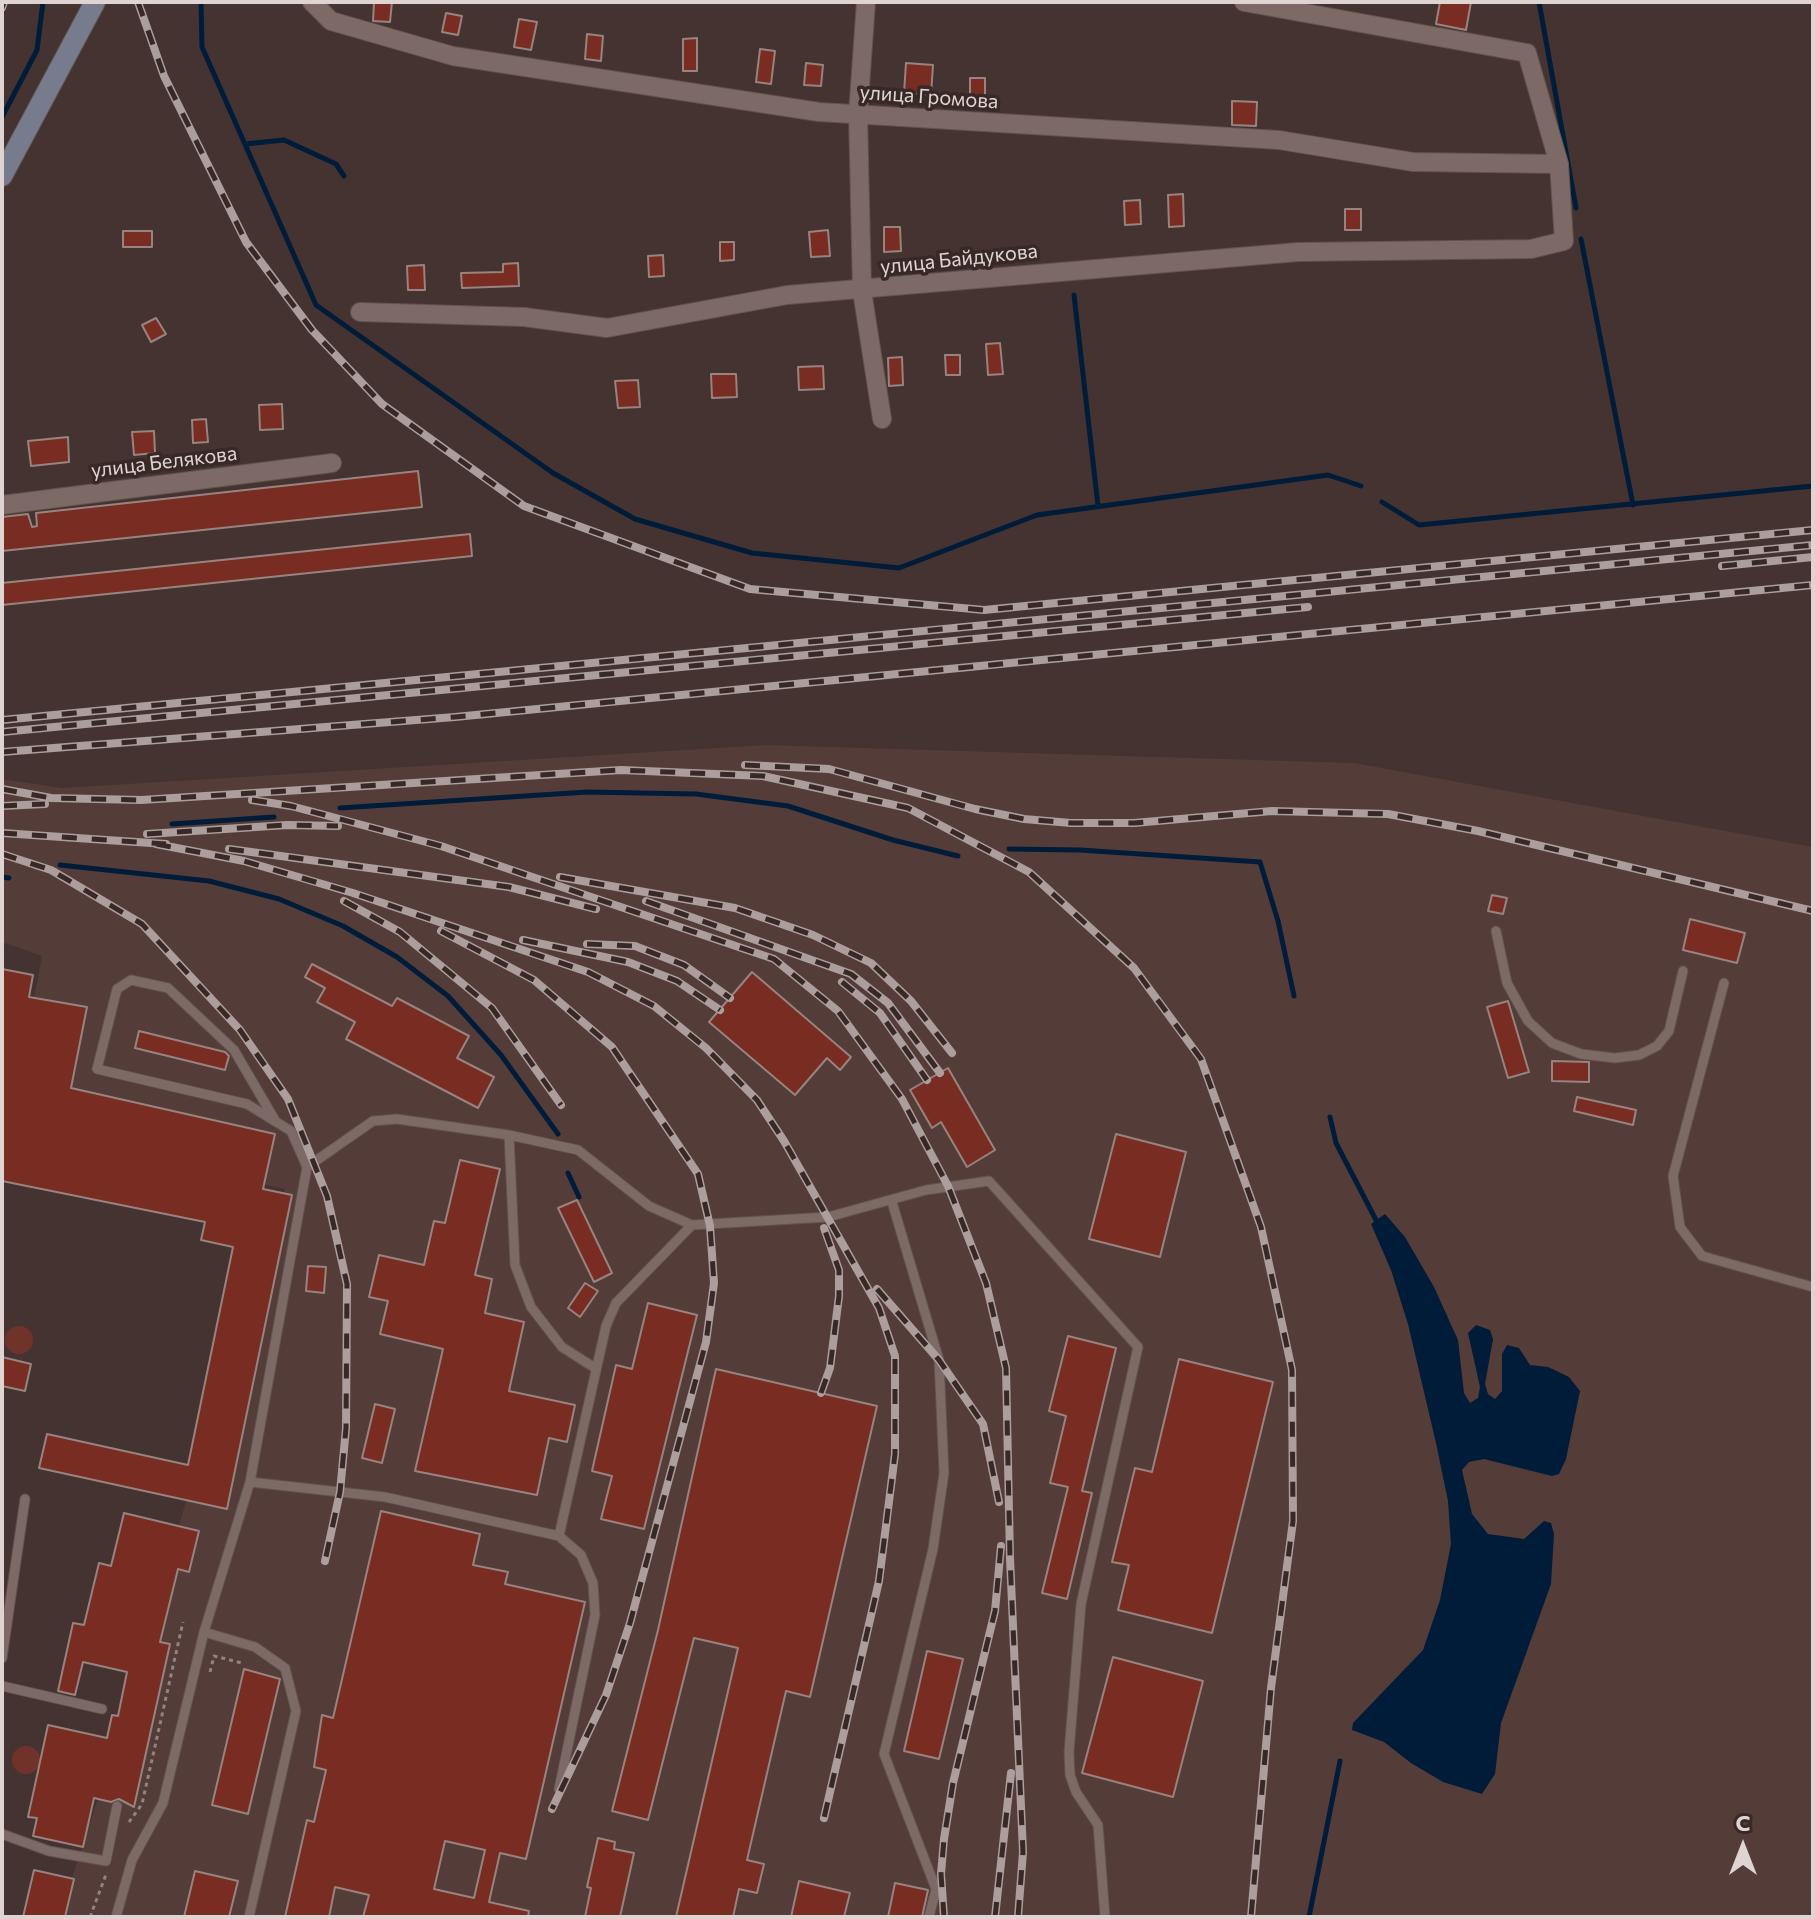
<!DOCTYPE html>
<meta charset="utf-8">
<style>
body{margin:0}
#map{position:relative;width:1815px;height:1919px;overflow:hidden;background:#443330;font-family:Commissioner,sans-serif}
canvas{display:block}
.frame{position:absolute;inset:0;border:4px solid #e0d4d2;pointer-events:none}
.north{position:absolute;left:1703px;top:1807px;width:80px;height:80px;-webkit-text-stroke:6px #392926;paint-order:stroke;rotate:0deg;font-size:22px;font-weight:700;line-height:32px;text-align:center;color:#e0d4d2}
.north::after{content:'';display:block;margin:auto;width:28px;height:36px;background:#e0d4d2;clip-path:polygon(50% 0,100% 100%,50% 72%,0 100%)}
</style>
<div id="map">
<canvas width="1815" height="1919"></canvas>
<div class="frame"></div>
<div class="north">С</div>
</div>
<script>
const ctx = document.querySelector('canvas').getContext('2d');
ctx.lineJoin = 'round';
function paint(path, color) {
  ctx.fillStyle = color;
  ctx.fill(path, 'evenodd');
}
function toPath(rows) {
  const path = new Path2D();
  for (const r of rows) {
    if (r.length === 3) {
      path.moveTo(r[0] + r[2], r[1]);
      path.arc(r[0], r[1], r[2], 0, 2 * Math.PI);
      continue;
    }
    path.moveTo(r[0], r[1]);
    for (let i = 2; i < r.length; i += 2) path.lineTo(r[i], r[i + 1]);
  }
  return path;
}
function trace(path, color, width, dash) {
  ctx.strokeStyle = color;
  ctx.lineWidth = width;
  ctx.lineCap = dash ? 'butt' : 'round';
  ctx.setLineDash(dash || []);
  ctx.stroke(path);
}
function label(font, color, halo, rows, align = 'center') {
  ctx.font = font + ' Commissioner,sans-serif';
  ctx.lineWidth = 7;
  ctx.setLineDash([]);
  ctx.textBaseline = 'middle';
  ctx.strokeStyle = halo;
  ctx.fillStyle = color;
  for (const [text, x, y, turn = 0] of rows) {
    ctx.save();
    ctx.translate(x, y);
    ctx.rotate((+turn || 0) * Math.PI / 180);
    ctx.textAlign = isNaN(turn) ? turn : align;
    if (halo) ctx.strokeText(text, 0, 0);
    ctx.fillText(text, 0, 0);
    ctx.restore();
  }
}
paint(toPath([
 [766,745,1354,763,1813,847,1813,1917,59,1917,126,1714,184,1508,285,1189,9,1132,42,956,2,942,2,779,62,788]
]), '#543c38');
paint(toPath([
 [19,1340,14],
 [26,1760,14]
]), '#70332a');
paint(toPath([
 [1385,1214,1405,1237,1434,1287,1458,1340,1464,1393,1470,1403,1478,1398,1480,1387,1468,1333,1476,1325,1490,1330,1493,1339,1485,1384,1488,1394,1495,1399,1502,1391,1502,1354,1507,1345,1519,1348,1530,1365,1548,1367,1569,1377,1580,1391,1566,1459,1559,1474,1552,1476,1484,1459,1469,1462,1462,1470,1472,1514,1488,1534,1524,1539,1544,1521,1551,1523,1554,1534,1551,1584,1501,1723,1495,1774,1482,1794,1443,1782,1411,1763,1384,1742,1352,1730,1353,1723,1423,1650,1440,1600,1451,1544,1448,1501,1436,1443,1408,1324,1391,1270,1371,1224]
]), '#001c39');
trace(toPath([
 [201,2,202,47,316,305,553,473,635,519,752,553,899,568,1037,515,1328,475,1361,486],
 [1539,2,1576,208],
 [2,117,37,50,43,2],
 [245,144,284,140,336,164,344,176],
 [1581,239,1633,505],
 [1074,295,1098,506],
 [1382,502,1419,525,1813,486],
 [340,808,587,792,696,794,788,806,893,840,958,856],
 [172,824,274,817],
 [1009,849,1080,850,1260,862,1278,921,1294,996],
 [60,865,209,881,279,899,343,926,397,957,448,996,501,1055,558,1134],
 [2,877,9,878],
 [1330,1117,1336,1143,1376,1220],
 [568,1173,579,1197],
 [1309,1917,1340,1761]
]), '#001c39', 5);
const building = toPath([
 [374,2,392,2,390,22,373,21,374,2],
 [1440,2,1471,2,1466,30,1436,24,1440,2],
 [446,13,462,16,458,35,442,32,446,13],
 [519,19,537,22,531,50,514,47,519,19],
 [587,34,603,36,601,61,585,59,587,34],
 [697,38,697,71,683,71,683,39,697,38],
 [760,49,775,51,771,84,756,82,760,49],
 [806,63,823,65,821,86,804,85,806,63],
 [906,63,933,65,931,95,904,93,906,63],
 [970,78,985,78,985,100,970,100,970,78],
 [1232,101,1257,102,1256,126,1232,125,1232,101],
 [1183,194,1184,226,1169,227,1168,195,1183,194],
 [1140,200,1141,224,1125,225,1124,201,1140,200],
 [1345,209,1361,209,1361,230,1345,230,1345,209],
 [884,227,900,227,901,251,884,252,884,227],
 [828,230,830,256,811,257,809,232,828,230],
 [123,231,152,231,152,247,123,247,123,231],
 [720,242,734,242,734,260,720,261,720,242],
 [663,255,664,276,649,277,648,256,663,255],
 [518,263,519,286,462,288,461,273,503,272,503,264,518,263],
 [424,265,425,290,408,290,407,266,424,265],
 [156,318,166,334,151,342,142,325,156,318],
 [1000,343,1003,374,988,375,986,344,1000,343],
 [945,355,960,355,960,375,946,375,945,355],
 [902,357,903,385,889,386,888,358,902,357],
 [823,366,824,389,799,390,798,367,823,366],
 [711,374,736,374,737,397,712,398,711,374],
 [638,380,640,407,618,408,615,381,638,380],
 [282,404,283,429,260,430,259,405,282,404],
 [206,419,208,442,193,443,192,420,206,419],
 [154,431,155,453,134,455,132,432,154,431],
 [68,437,69,462,31,466,28,441,68,437],
 [418,471,422,507,2,551,2,517,28,514,32,527,37,526,36,513,418,471],
 [470,534,472,556,2,605,2,583,470,534],
 [1492,895,1507,898,1503,914,1488,911,1492,895],
 [1690,919,1745,933,1737,963,1683,950,1690,919],
 [312,964,392,1006,397,998,469,1036,457,1058,494,1077,478,1108,346,1039,355,1022,317,1002,325,988,305,977,312,964],
 [2,969,33,975,29,997,87,1007,71,1088,275,1134,263,1189,292,1195,227,1509,39,1468,47,1434,188,1465,233,1247,201,1240,205,1222,2,1181,2,969],
 [752,972,851,1057,840,1070,827,1058,795,1095,709,1022,752,972],
 [1508,1001,1529,1072,1508,1078,1487,1007,1508,1001],
 [139,1031,225,1052,229,1056,225,1070,135,1048,139,1031],
 [1552,1061,1589,1062,1589,1082,1552,1081,1552,1061],
 [948,1068,995,1150,967,1167,941,1122,932,1128,910,1090,948,1068],
 [1577,1097,1636,1110,1633,1125,1574,1111,1577,1097],
 [1116,1134,1186,1152,1160,1257,1089,1239,1116,1134],
 [460,1160,500,1169,475,1275,492,1279,485,1313,524,1322,509,1391,575,1405,567,1442,549,1438,537,1495,415,1471,443,1349,380,1334,388,1301,369,1297,379,1255,424,1265,434,1221,445,1223,460,1160],
 [577,1200,612,1273,594,1282,558,1208,577,1200],
 [308,1266,326,1267,324,1293,306,1291,308,1266],
 [585,1283,598,1291,580,1317,568,1308,585,1283],
 [648,1303,697,1315,644,1529,601,1519,612,1476,592,1471,616,1365,632,1369,648,1303],
 [1068,1336,1116,1348,1082,1491,1092,1493,1067,1599,1042,1593,1068,1487,1050,1483,1066,1416,1049,1411,1068,1336],
 [2,1357,31,1364,25,1391,2,1386,2,1357],
 [1179,1359,1273,1382,1212,1633,1118,1610,1129,1565,1112,1562,1135,1468,1152,1472,1179,1359],
 [716,1369,877,1406,810,1697,786,1691,747,1860,764,1864,757,1893,739,1889,733,1917,676,1917,738,1648,694,1638,648,1820,612,1811,658,1630,716,1369],
 [375,1404,395,1409,382,1463,362,1458,375,1404],
 [381,1511,480,1534,473,1565,508,1572,505,1584,585,1602,526,1859,500,1853,489,1902,529,1911,528,1917,363,1917,369,1895,335,1887,329,1917,285,1917,307,1820,314,1822,326,1770,314,1767,322,1715,333,1718,381,1511],
 [445,1841,485,1850,474,1898,434,1889,445,1841],
 [124,1513,199,1531,189,1572,178,1569,160,1642,170,1644,134,1807,119,1799,111,1802,94,1798,83,1847,33,1836,37,1818,28,1817,48,1725,107,1738,112,1715,118,1716,127,1672,83,1662,75,1695,58,1691,73,1623,84,1625,99,1563,111,1566,124,1513],
 [927,1651,963,1659,939,1759,904,1751,927,1651],
 [1113,1657,1203,1681,1173,1797,1082,1773,1113,1657],
 [244,1669,280,1679,248,1814,212,1805,244,1669],
 [598,1838,615,1842,614,1849,634,1853,620,1917,585,1917,591,1888,587,1887,598,1838],
 [34,1870,74,1879,65,1917,23,1917,34,1870],
 [195,1871,238,1881,229,1917,184,1917,195,1871],
 [799,1881,850,1893,844,1917,791,1917,799,1881],
 [895,1883,928,1890,922,1917,888,1917,895,1883]
]);
paint(building, '#792c21');
trace(building, '#97837f', 2);
const lane = toPath([
 [1496,931,1507,983,1528,1021,1552,1043,1581,1054,1615,1058,1639,1055,1657,1046,1669,1031,1683,971],
 [1724,983,1673,1176,1680,1227,1702,1256,1813,1287],
 [276,1122,234,1050,168,988,131,980,117,989,97,1069,247,1104,291,1131,307,1167],
 [509,1135,515,1265,531,1307,562,1347,595,1368],
 [892,1202,939,1360,944,1473,933,1549,884,1754,936,1889,929,1917],
 [250,1482,385,1497,559,1536,581,1555,593,1583,595,1615,559,1789],
 [559,1536,606,1326,616,1303,692,1225],
 [204,1632,255,1647,285,1668,296,1711,249,1917],
 [2,1658,25,1499],
 [2,1686,102,1709],
 [2,1834,49,1851,106,1861,117,1806],
 [116,1917,132,1860,163,1803,204,1632,250,1482,307,1167,373,1121,397,1119,509,1135,578,1150,649,1206,692,1225,828,1217,926,1190,989,1181,1138,1347,1081,1604,1069,1752,1070,1775,1076,1792,1098,1825,1105,1917]
]);
const street = toPath([
 [312,2,331,21,453,56,819,112,1279,140,1413,162,1559,164],
 [866,2,858,114,862,291,882,419],
 [360,312,524,317,607,328,787,295,1298,252,1531,249,1564,241,1559,164,1527,53,1244,2],
 [2,505,332,463]
]);
const secondary = toPath([
 [2,176,95,2]
]);
trace(lane, '#615250', 11);
trace(street, '#615250', 20);
trace(secondary, '#615250', 22);
trace(toPath([
 [210,1672,214,1656,242,1663],
 [129,1822,142,1804,183,1622],
 [90,1917,107,1872]
]), '#928481', 3, [4, 4]);
trace(lane, '#7d6a66', 9);
trace(street, '#7d6a66', 18);
trace(secondary, '#767c8e', 20);
const rail = toPath([
 [138,2,164,76,246,242,312,330,382,404,524,506,750,589,984,610,1813,530],
 [2,8,4,2],
 [1722,566,1813,557],
 [2,720,1813,545],
 [2,732,1308,607],
 [2,752,455,717,1813,585],
 [745,765,829,769,975,809,1024,819,1071,823,1134,823,1272,811,1388,814,1478,831,1813,911],
 [2,789,51,798,141,800,621,770,763,776,908,808,1029,872,1134,968,1201,1059,1261,1227,1292,1370,1293,1521,1271,1688,1251,1917],
 [252,800,291,806,441,846,774,959,838,1011,902,1099,948,1186,986,1283,1006,1368,1010,1558,1023,1852,1018,1917],
 [2,806,45,804],
 [2,833,166,844],
 [147,834,287,825,338,826],
 [156,844,244,861,353,893,588,972,654,1006,706,1048,757,1100,784,1141,879,1308,895,1356,895,1454,879,1581,824,1818],
 [229,849,509,887,596,909],
 [2,854,51,870,142,924,240,1030,288,1099,327,1196,347,1284,346,1428,340,1492,325,1561],
 [560,877,735,908,813,935,871,963,911,1001,952,1053],
 [344,901,400,932,492,1008,561,1105],
 [646,901,851,974,888,1003,940,1073],
 [441,931,534,980,612,1047,698,1174,710,1226,714,1283,706,1342,630,1623,606,1695,552,1809],
 [523,940,628,962,677,981,720,1010],
 [587,944,635,946,684,965,730,998],
 [842,982,880,1013,927,1080],
 [877,1289,939,1360,983,1424,999,1502],
 [821,1393,830,1368,839,1296,839,1270,824,1228],
 [944,1917,941,1874,944,1839,953,1783,995,1611,1001,1546],
 [995,1917,1011,1773]
]);
trace(rail, '#ac9e9c', 8);
trace(rail, '#392926', 5, [15]);
label('20px', '#e0d4d2', '#392926', [
 ["улица Громова",929,97,4],
 ["улица Байдукова",959,259,-6],
 ["улица Белякова",164,462,-7]
]);
</script>
